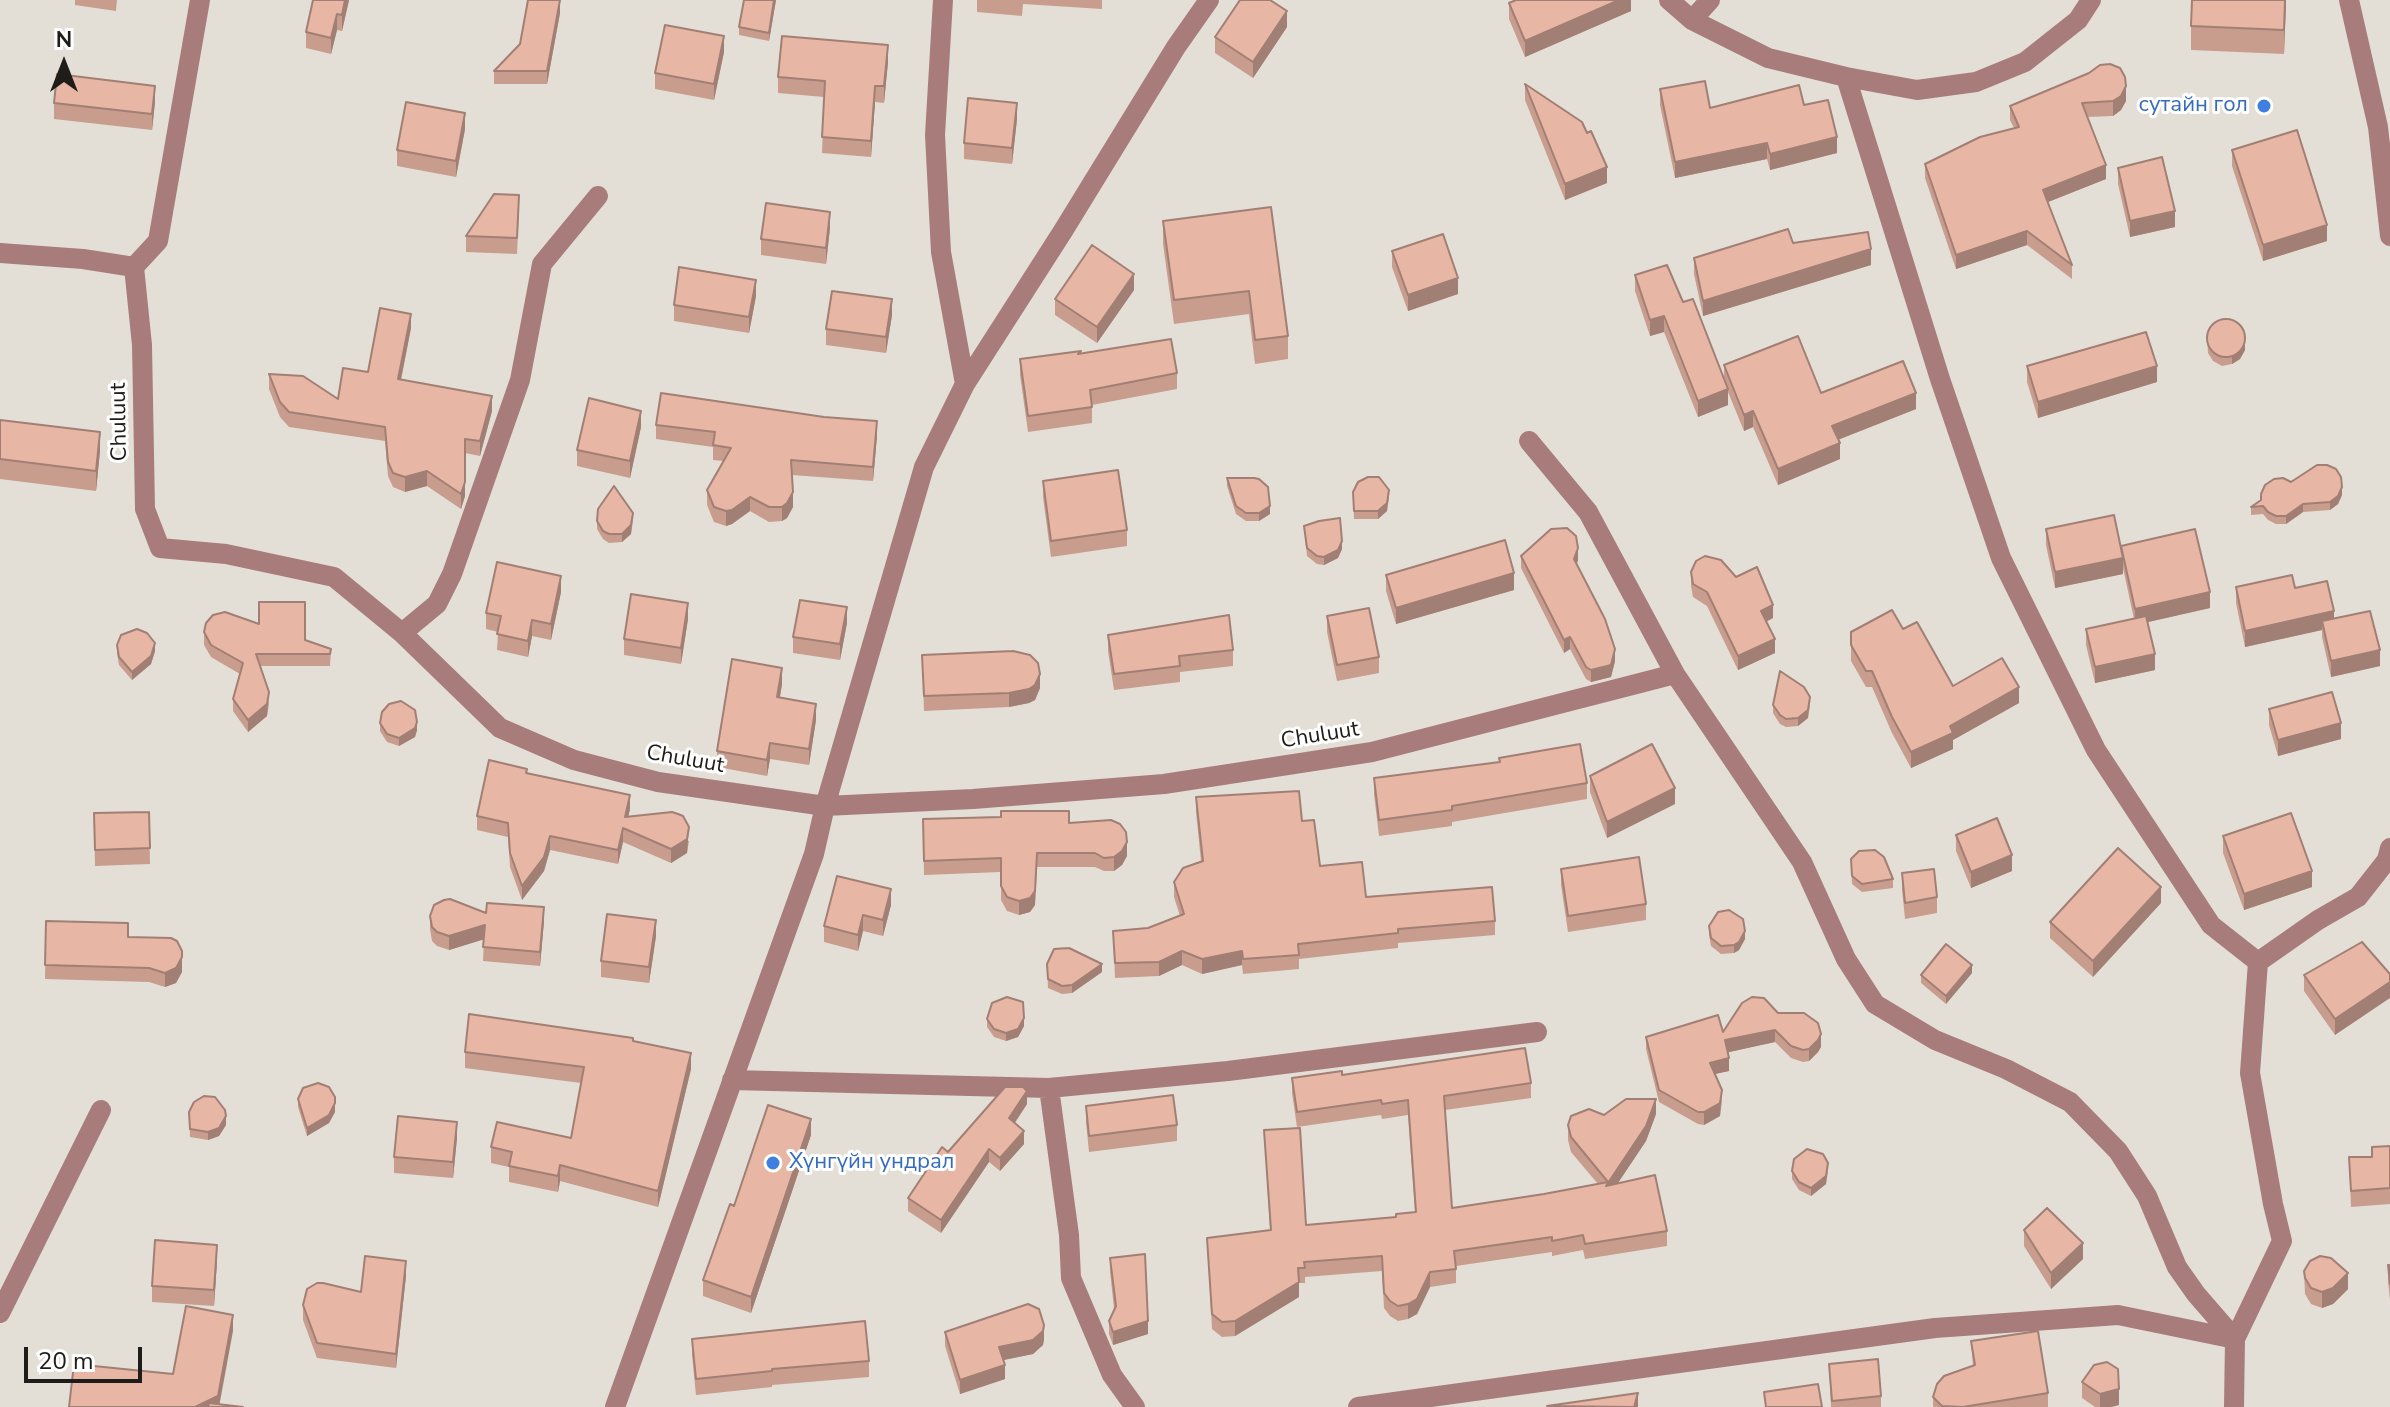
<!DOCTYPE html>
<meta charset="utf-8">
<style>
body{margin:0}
#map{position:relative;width:2390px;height:1407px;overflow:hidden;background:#e3dfd6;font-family:"Nunito Sans",sans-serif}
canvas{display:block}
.north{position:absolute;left:24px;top:24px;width:80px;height:80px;-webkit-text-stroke:6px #fff;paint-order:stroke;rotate:0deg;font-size:22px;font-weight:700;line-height:32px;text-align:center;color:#1e1d19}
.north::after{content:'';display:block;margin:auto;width:28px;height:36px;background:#1e1d19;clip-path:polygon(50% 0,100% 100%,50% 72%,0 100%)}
.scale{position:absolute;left:24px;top:1347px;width:118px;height:36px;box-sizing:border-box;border:4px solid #1e1d19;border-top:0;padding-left:10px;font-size:24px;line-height:28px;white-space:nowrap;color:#1e1d19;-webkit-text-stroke:6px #fff;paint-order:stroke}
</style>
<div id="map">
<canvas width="2390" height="1407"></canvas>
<div class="north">N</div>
<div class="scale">20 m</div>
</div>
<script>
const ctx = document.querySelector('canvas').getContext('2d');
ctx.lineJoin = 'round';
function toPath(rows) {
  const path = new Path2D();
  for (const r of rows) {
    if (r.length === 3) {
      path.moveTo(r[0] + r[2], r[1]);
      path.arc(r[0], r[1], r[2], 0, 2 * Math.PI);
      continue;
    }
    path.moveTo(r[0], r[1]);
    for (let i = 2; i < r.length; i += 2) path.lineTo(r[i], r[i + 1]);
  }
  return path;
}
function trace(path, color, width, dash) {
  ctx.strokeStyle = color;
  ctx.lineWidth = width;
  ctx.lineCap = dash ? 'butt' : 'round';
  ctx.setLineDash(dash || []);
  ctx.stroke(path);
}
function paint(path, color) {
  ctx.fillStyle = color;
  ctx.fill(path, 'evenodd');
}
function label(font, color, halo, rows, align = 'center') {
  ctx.font = font + ' "Nunito Sans",sans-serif';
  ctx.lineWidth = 6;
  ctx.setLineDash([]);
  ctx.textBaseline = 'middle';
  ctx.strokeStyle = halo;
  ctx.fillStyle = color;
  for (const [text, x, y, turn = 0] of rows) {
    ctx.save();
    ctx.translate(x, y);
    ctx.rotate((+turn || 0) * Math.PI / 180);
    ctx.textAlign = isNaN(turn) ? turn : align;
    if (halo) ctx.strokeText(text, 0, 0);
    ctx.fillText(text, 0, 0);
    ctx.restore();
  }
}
trace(toPath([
 [943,0,935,135,941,252,965,384],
 [1669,0,1692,20,1768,58,1846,77,1917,90,1976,82,2025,62,2078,20,2091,0],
 [2349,0,2378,127,2390,236],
 [1692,20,1710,0],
 [1846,77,1940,379,2001,558,2096,750,2211,925,2258,962],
 [0,253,83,259,134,267,142,345,145,509,160,548,226,554,334,577,402,633,500,728,574,760,658,782,825,806,973,799,1164,784,1372,752,1675,674],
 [134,267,158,241,200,0],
 [1529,441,1588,512,1675,674,1802,862,1846,959,1875,1004,1935,1040,2006,1069,2070,1102,2118,1151,2147,1196,2177,1267,2196,1294,2235,1339,2282,1241,2273,1204,2250,1073,2258,962,2318,920,2358,897,2387,860,2390,848],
 [402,633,437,604,452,574,520,380,542,264,598,196],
 [732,1080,1049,1088,1228,1071,1537,1032],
 [1049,1088,1069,1235,1071,1278,1112,1375,1135,1407],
 [0,1313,101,1110],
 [615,1407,814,854,825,806,924,467,965,384,1063,231,1176,47,1209,0],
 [1358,1407,1935,1328,2118,1315,2235,1339,2234,1407]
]), '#a87c7b', 20);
paint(toPath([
 [75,0,117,0,116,11,75,5],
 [349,0,342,31,337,30,331,54,306,48,306,32],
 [776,0,769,41,739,35,739,27],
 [977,0,1102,0,1102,9,1023,4,1022,16,977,12],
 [1631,0,1631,11,1525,57,1509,19,1509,3],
 [2286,0,2284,54,2191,50,2191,26],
 [560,13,547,84,494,84,494,71,520,44],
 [1287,27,1253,78,1215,53,1215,37],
 [724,52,714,100,655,89,655,73],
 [888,62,884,103,875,102,871,157,822,153,824,97,778,93,778,77],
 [1525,84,1607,183,1565,200,1525,100],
 [1660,89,1710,108,1804,105,1837,153,1770,170,1767,159,1675,178,1660,105],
 [2126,101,2121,110,2113,116,2087,117,2106,179,2048,202,2072,265,2072,279,2027,245,1956,269,1925,178,1925,164,2014,128,2010,120,2010,106],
 [155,102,152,130,54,119,54,103],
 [1017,119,1012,164,964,159,964,143],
 [465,129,456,177,397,166,397,150],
 [2232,150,2327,241,2263,261,2232,166],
 [2118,168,2175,227,2130,237,2118,184],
 [1271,207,1288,336,1288,359,1255,364,1249,314,1174,324,1163,244,1163,221],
 [519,211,517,254,466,252,466,236],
 [830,228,826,264,761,255,761,239],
 [1392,251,1458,294,1408,311,1392,267],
 [1694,258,1871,265,1703,316,1694,274],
 [1635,275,1683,302,1724,378,1724,365,1821,393,1916,409,1838,440,1840,459,1778,485,1753,427,1744,431,1728,392,1728,405,1698,417,1664,332,1650,336,1635,291],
 [1134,290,1097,343,1055,315,1055,299],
 [756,296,749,333,674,321,674,305],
 [892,315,886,353,826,345,826,329],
 [411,328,401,380,492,411,480,456,465,453,465,496,461,509,427,486,405,492,393,487,388,476,385,441,289,427,280,417,269,389,269,374,338,399,368,372],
 [2207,335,2245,350,2240,359,2232,364,2222,366,2213,361,2208,353],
 [1081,353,1177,373,1177,389,1092,405,1092,423,1028,432,1020,375,1020,359],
 [2027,366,2157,382,2038,418,2027,382],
 [0,420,100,451,96,491,0,479],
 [656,425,877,436,873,481,792,475,793,507,787,518,782,521,769,522,750,511,732,524,726,526,714,522,707,505,707,490,723,461,713,460,713,447,656,439],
 [641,427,630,478,577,466,577,450],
 [1227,478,1270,514,1259,521,1246,521,1236,514,1227,486],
 [1043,481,1127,530,1127,546,1051,557,1043,497],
 [2291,482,2342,495,2338,504,2330,510,2303,512,2286,524,2276,524,2268,520,2263,514,2251,515,2251,507],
 [1353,492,1389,498,1387,511,1378,519,1354,519],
 [597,521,633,521,631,534,622,542,609,543,603,539,597,529],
 [1304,526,1342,549,1338,558,1324,565,1317,564,1307,556],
 [2046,529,2121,551,2210,608,2148,622,2155,670,2095,683,2086,645,2086,629,2134,619,2123,568,2123,574,2055,588,2046,545],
 [1521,556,1578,560,1577,564,1615,661,1611,677,1591,682,1586,679,1570,649,1564,653,1521,568],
 [1691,572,1773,618,1766,622,1775,653,1738,670,1707,606,1693,597,1691,586],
 [1386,575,1514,590,1396,624,1386,591],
 [2236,587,2295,588,2334,618,2380,666,2331,677,2322,637,2322,630,2245,647,2236,603],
 [561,592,551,640,532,636,528,657,497,650,498,632,486,629,486,613],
 [1327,616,1379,657,1379,673,1337,681,1327,632],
 [688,619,681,664,624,655,624,639],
 [847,623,840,660,793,653,793,637],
 [1903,629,1953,686,2019,703,1953,740,1953,749,1911,768,1892,733,1872,687,1866,687,1851,661,1851,632],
 [204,632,305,640,331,649,330,666,260,666,269,704,267,716,248,732,233,711,233,699,240,674,211,657,204,645],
 [1108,635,1233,650,1233,666,1180,672,1180,682,1114,690,1108,651],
 [117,645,155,651,151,664,132,680,119,665,117,653],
 [922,655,1040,688,1035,700,1029,703,1009,707,924,711],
 [782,684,780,698,816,720,809,765,770,759,767,776,717,767,717,751],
 [1773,705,1810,705,1808,718,1798,726,1786,727,1780,724,1773,713],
 [2269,709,2341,739,2278,756,2269,725],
 [380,723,417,730,415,737,399,746,387,742,380,731],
 [1499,758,1587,783,1587,799,1452,822,1452,826,1379,836,1374,794,1374,778,1499,762],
 [527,774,630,809,628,817,689,841,687,853,671,863,623,842,618,864,550,850,544,871,522,900,510,867,508,837,477,830,477,816],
 [1590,776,1675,804,1607,838,1590,792],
 [1196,797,1302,821,1320,866,1366,897,1495,921,1495,935,1398,943,1398,948,1299,959,1299,969,1243,974,1242,965,1202,974,1182,965,1159,976,1115,978,1113,931,1148,928,1180,916,1174,897,1174,882,1201,861,1196,812],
 [149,812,150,864,95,866,94,813],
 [923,819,1069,823,1127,856,1122,865,1114,871,1104,871,1095,867,1037,867,1035,905,1030,912,1019,915,1007,911,1001,900,1001,872,924,875],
 [1956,835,2012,871,1971,888,1956,851],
 [2223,836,2312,887,2244,910,2223,853],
 [1851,859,1893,879,1893,888,1862,892,1852,884],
 [1561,869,1646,904,1646,920,1568,932,1561,885],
 [1902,873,1937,897,1937,913,1905,919,1902,889],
 [2161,903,2093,977,2050,938,2050,922],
 [891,905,883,936,863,931,858,951,824,942,824,926],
 [486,913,544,921,540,966,483,961,484,939,449,950,437,946,432,941,430,929,430,916],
 [46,921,128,937,182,972,176,983,165,987,149,982,45,979],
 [1709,926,1745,939,1739,950,1734,953,1721,954,1711,946,1709,935],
 [656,936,649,983,601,977,601,961],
 [1047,964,1102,972,1072,993,1062,994,1048,988],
 [1972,973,1946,1004,1921,983,1921,975],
 [2390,974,2335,1035,2304,991,2304,975],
 [1778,1013,1821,1047,1818,1052,1809,1061,1803,1062,1791,1058,1775,1042,1728,1052,1729,1071,1715,1074,1722,1102,1720,1116,1704,1125,1698,1124,1659,1102,1646,1049,1646,1037,1723,1032],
 [987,1019,1024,1026,1018,1037,1006,1041,994,1037,987,1027],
 [633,1041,691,1069,658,1207,560,1181,558,1192,509,1182,509,1167,491,1163,491,1147,571,1138,581,1083,465,1068,465,1052],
 [1342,1075,1531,1083,1531,1098,1445,1110,1452,1208,1544,1194,1598,1184,1571,1152,1568,1140,1568,1125,1604,1115,1656,1114,1646,1141,1617,1184,1667,1231,1667,1246,1585,1259,1583,1250,1552,1256,1552,1252,1456,1266,1456,1283,1430,1287,1417,1314,1408,1319,1398,1321,1390,1316,1384,1308,1382,1271,1305,1277,1305,1283,1299,1283,1299,1297,1235,1336,1222,1337,1212,1329,1207,1238,1270,1230,1264,1130,1306,1225,1396,1217,1415,1212,1408,1115,1382,1119,1381,1115,1297,1127,1292,1093,1292,1078],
 [298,1099,335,1112,329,1123,307,1136,298,1107],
 [1027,1104,1015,1123,1024,1144,1000,1171,989,1162,941,1233,908,1211,908,1198,948,1152],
 [1086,1106,1177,1125,1177,1141,1089,1152,1086,1122],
 [189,1112,226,1125,219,1136,208,1140,190,1137],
 [811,1135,751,1313,703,1296,703,1280,734,1206],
 [457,1138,453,1178,394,1173,394,1157],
 [2390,1146,2390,1204,2351,1207,2349,1157,2372,1157],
 [1792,1171,1828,1172,1826,1184,1811,1196,1799,1190,1792,1179],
 [2024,1230,2083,1259,2051,1289,2024,1246],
 [1110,1258,1148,1334,1113,1345,1109,1334,1109,1321,1114,1309,1110,1271],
 [217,1261,214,1306,152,1302,152,1286],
 [2388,1265,2390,1265,2390,1300,2388,1281],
 [2304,1271,2348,1289,2333,1304,2322,1308,2311,1304,2305,1294],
 [406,1276,396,1368,317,1358,303,1320,303,1305,361,1292],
 [945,1332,1044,1339,1043,1345,1033,1354,1003,1360,1005,1379,960,1394,945,1346],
 [692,1339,869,1361,869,1377,772,1385,772,1387,696,1395,692,1355],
 [1971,1341,2048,1393,2048,1407,1933,1407,1933,1397,1973,1366],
 [1829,1364,1881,1396,1881,1407,1831,1407],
 [2082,1382,2119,1405,2111,1407,2095,1407,2082,1398]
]), '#c89d8e');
paint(toPath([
 [345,0,349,0,342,31,342,15],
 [560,0,560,13,547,84,547,71],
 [774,0,776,0,769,41,769,33],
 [1619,0,1631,0,1631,11,1525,57,1525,41],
 [2285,0,2286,0,2284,54,2284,30],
 [1287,11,1287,27,1253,78,1253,62],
 [337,14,337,30,331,54,331,38],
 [724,36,724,52,714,100,714,84],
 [888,45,888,62,884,103,884,86],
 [155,86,155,102,152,130,152,114],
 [875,86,875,102,871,157,871,141],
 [2126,86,2126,101,2121,110,2113,116,2113,101],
 [1017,103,1017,119,1012,164,1012,148],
 [465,113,465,129,456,177,456,161],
 [1837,137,1837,153,1770,170,1770,154],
 [1767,143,1767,159,1675,178,1675,162],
 [2106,165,2106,179,2043,204,2043,190],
 [1607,167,1607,183,1565,200,1565,184],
 [2175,211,2175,227,2130,237,2130,221],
 [830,212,830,228,826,264,826,248],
 [2327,225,2327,241,2263,261,2263,245],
 [2027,231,2027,245,1956,269,1956,255],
 [1871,249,1871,265,1703,316,1703,301],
 [1134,274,1134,290,1097,343,1097,327],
 [1458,278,1458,294,1408,311,1408,295],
 [756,280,756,296,749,333,749,317],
 [892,299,892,315,886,353,886,337],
 [411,314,411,328,398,394,398,379],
 [1664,316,1664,332,1650,336,1650,320],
 [2245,342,2245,350,2240,359,2232,364,2232,356],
 [2157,366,2157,382,2038,418,2038,402],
 [1728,389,1728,405,1698,417,1698,401],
 [1916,393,1916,409,1832,442,1832,426],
 [492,396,492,411,480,456,480,441],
 [641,411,641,427,630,478,630,461],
 [1753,411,1753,427,1744,431,1744,415],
 [877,421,877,436,873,481,873,467],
 [100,432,100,451,96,491,96,471],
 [1840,443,1840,459,1778,485,1778,469],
 [427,471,427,486,405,492,405,477],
 [465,482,465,496,461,509,461,494],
 [2342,487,2342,495,2338,504,2330,510,2330,502],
 [1389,490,1387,511,1378,519,1378,511],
 [793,492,793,507,787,518,782,521,782,507],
 [750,497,750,511,732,524,726,526,726,511],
 [2303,504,2303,512,2286,524,2286,516],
 [1270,506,1270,514,1259,521,1259,513],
 [633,513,631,534,622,542,622,534],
 [1342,541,1342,549,1338,558,1324,565,1324,557],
 [1578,548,1578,560,1574,571,1574,559],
 [2123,558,2123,574,2055,588,2055,572],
 [1514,573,1514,590,1396,624,1396,608],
 [561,576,561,592,551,640,551,624],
 [2210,592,2210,608,2135,625,2135,609],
 [688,603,688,619,681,664,681,648],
 [1773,605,1773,618,1761,624,1761,611],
 [847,607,847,623,840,660,840,644],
 [2334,611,2334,627,2322,621,2322,630,2245,647,2245,631],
 [532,620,532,636,528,657,528,641],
 [1570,637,1570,649,1564,653,1564,640],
 [1775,639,1775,653,1738,670,1738,656],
 [155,643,155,651,151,664,132,680,132,672],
 [1615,649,1615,661,1611,677,1591,682,1591,670],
 [2380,650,2380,666,2331,677,2331,661],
 [2155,654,2155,670,2095,683,2095,667],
 [782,668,782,684,777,713,777,697],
 [1040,674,1040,688,1035,700,1029,703,1009,707,1009,693],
 [2019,687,2019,703,1953,740,1953,749,1911,768,1911,752,1950,726],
 [269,692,267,716,248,732,248,720],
 [1810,697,1808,718,1798,726,1798,718],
 [816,704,816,720,809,765,809,749],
 [417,722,417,730,415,737,399,746,399,738],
 [2341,723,2341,739,2278,756,2278,740],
 [770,743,770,759,767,776,767,760],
 [1675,788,1675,804,1607,838,1607,822],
 [630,795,630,809,625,831,625,817],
 [689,827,687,853,671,863,671,849],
 [623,828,623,842,618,864,618,850],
 [550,836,550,850,544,871,522,900,522,886],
 [1127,842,1127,856,1122,865,1114,871,1114,857],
 [1037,853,1035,905,1030,912,1019,915,1019,901],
 [2012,855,2012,871,1971,888,1971,872],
 [2312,871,2312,887,2244,910,2244,894],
 [2161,887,2161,903,2093,977,2093,961],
 [891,889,891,905,883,936,883,920],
 [544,907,544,921,540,966,540,952],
 [863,915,863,931,858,951,858,935],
 [656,920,656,936,649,983,649,967],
 [485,925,485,939,449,950,449,936],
 [1745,931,1745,939,1739,950,1734,953,1734,945],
 [1182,951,1182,965,1159,976,1159,962],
 [1242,951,1242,965,1202,974,1202,959],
 [182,957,182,972,176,983,165,987,165,973],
 [1102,964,1102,972,1072,993,1072,985],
 [1972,965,1972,973,1946,1004,1946,996],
 [2390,982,2390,998,2335,1035,2335,1019],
 [1024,1018,1024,1026,1018,1037,1006,1041,1006,1033],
 [1775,1030,1775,1042,1725,1053,1725,1040],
 [1821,1034,1821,1047,1818,1052,1809,1061,1809,1049],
 [691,1053,691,1069,658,1207,658,1191],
 [1729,1058,1729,1071,1710,1075,1710,1063],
 [1722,1090,1720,1116,1704,1125,1704,1112],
 [1027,1091,1027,1104,1009,1131,1009,1118],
 [1656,1099,1656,1114,1646,1141,1606,1201,1606,1186],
 [335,1103,335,1112,329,1123,307,1136,307,1128],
 [226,1116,226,1125,219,1136,208,1140,208,1132],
 [811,1119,811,1135,751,1313,751,1297],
 [457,1122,457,1138,453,1178,453,1162],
 [1024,1131,1024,1144,1000,1171,1000,1158],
 [989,1149,989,1162,941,1233,941,1220],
 [1828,1163,1826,1184,1811,1196,1811,1188],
 [560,1165,560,1181,558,1192,558,1176],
 [2083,1243,2083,1259,2051,1289,2051,1273],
 [217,1245,217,1261,214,1306,214,1290],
 [406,1261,406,1276,396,1368,396,1354],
 [1430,1272,1430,1287,1417,1314,1408,1319,1408,1304],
 [2348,1273,2348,1289,2333,1304,2322,1308,2322,1292],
 [1299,1282,1299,1297,1235,1336,1235,1321],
 [233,1315,233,1331,219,1407,195,1407],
 [1148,1321,1148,1334,1113,1345,1113,1332],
 [1044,1325,1044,1339,1043,1345,1033,1354,999,1361,999,1347],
 [1005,1365,1005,1379,960,1394,960,1380],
 [2119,1389,2119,1405,2111,1407,2100,1407,2100,1394],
 [1638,1393,1638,1407,1634,1407]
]), '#a27f74');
const building = toPath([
 [313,0,345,0,342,15,337,14,331,38,306,32,313,0],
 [528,0,560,0,547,71,494,71,520,44,528,0],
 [744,0,774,0,769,33,739,27,744,0],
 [1240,0,1270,0,1287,11,1253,62,1215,37,1240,0],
 [1516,0,1619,0,1525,41,1509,3,1516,0],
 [2192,0,2285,0,2284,30,2191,26,2192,0],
 [665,25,724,36,714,84,655,73,665,25],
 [782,36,888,45,884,86,875,86,871,141,822,137,825,81,778,77,782,36],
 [2110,64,2120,68,2125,77,2126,86,2121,96,2113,101,2082,103,2106,165,2043,190,2072,265,2027,231,1956,255,1925,164,1980,137,2019,127,2010,106,2089,73,2100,65,2110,64],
 [57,74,155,86,152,114,54,103,57,74],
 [1705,81,1710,108,1799,85,1804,105,1828,100,1837,137,1770,154,1767,143,1675,162,1660,89,1705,81],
 [1525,84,1582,122,1587,133,1591,131,1607,167,1565,184,1525,84],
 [968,98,1017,103,1012,148,964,143,968,98],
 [406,102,465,113,456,161,397,150,406,102],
 [2297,130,2327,225,2263,245,2232,150,2297,130],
 [2162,157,2175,211,2130,221,2118,168,2162,157],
 [494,194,519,195,517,238,466,236,494,194],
 [766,203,830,212,826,248,761,239,766,203],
 [1271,207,1288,336,1255,340,1249,291,1174,300,1163,221,1271,207],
 [1788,229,1793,243,1868,232,1871,249,1703,301,1694,258,1788,229],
 [1443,234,1458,278,1408,295,1392,251,1443,234],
 [1092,245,1134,274,1097,327,1055,299,1092,245],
 [1667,265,1683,302,1693,299,1728,389,1698,401,1664,316,1650,320,1635,275,1667,265],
 [679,267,756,280,749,317,674,305,679,267],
 [832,291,892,299,886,337,826,329,832,291],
 [380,308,411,314,398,379,492,396,480,441,465,439,465,482,461,494,427,471,405,477,393,473,388,462,385,427,289,412,280,402,269,374,303,376,338,399,343,368,368,372,380,308],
 [2226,338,19],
 [2146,332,2157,366,2038,402,2027,366,2146,332],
 [1798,336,1821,393,1903,361,1916,393,1832,426,1840,443,1778,469,1753,411,1744,415,1724,365,1798,336],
 [1171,339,1177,373,1090,390,1092,407,1028,416,1020,359,1081,351,1078,354,1171,339],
 [661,393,824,417,877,421,873,467,791,460,793,492,787,503,782,507,769,507,750,497,732,510,726,511,714,507,707,490,731,448,713,445,715,432,656,425,661,393],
 [589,398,641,411,630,461,577,450,589,398],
 [0,420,100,432,96,471,0,459,0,420],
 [2317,465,2327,465,2336,469,2341,477,2342,487,2338,496,2330,502,2303,504,2286,516,2276,516,2268,512,2263,506,2251,507,2261,500,2261,494,2265,485,2274,479,2283,478,2291,482,2317,465],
 [1118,470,1127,530,1051,541,1043,481,1118,470],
 [1368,477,1379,477,1389,490,1387,503,1378,511,1354,511,1353,492,1358,482,1368,477],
 [1227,478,1254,478,1259,479,1268,487,1270,506,1259,513,1246,513,1236,506,1227,478],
 [614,486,633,513,631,525,622,534,609,534,603,531,597,521,598,509,614,486],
 [2114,515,2123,558,2055,572,2046,529,2114,515],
 [1340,518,1342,541,1338,550,1324,557,1317,556,1307,548,1304,526,1319,521,1340,518],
 [1567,528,1576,536,1578,548,1574,559,1605,619,1615,649,1611,665,1591,670,1586,667,1570,637,1564,640,1521,556,1551,529,1567,528],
 [2195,529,2210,592,2135,609,2121,546,2195,529],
 [1505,540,1514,573,1396,608,1386,575,1505,540],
 [1705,556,1721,560,1736,577,1757,567,1773,605,1761,611,1775,639,1738,656,1707,592,1693,584,1691,572,1696,561,1705,556],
 [497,562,561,576,551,624,532,620,528,641,497,634,501,616,486,613,497,562],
 [2292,575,2295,588,2327,581,2334,611,2245,631,2236,587,2292,575],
 [631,594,688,603,681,648,624,639,631,594],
 [800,600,847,607,840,644,793,637,800,600],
 [259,602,305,602,305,640,331,649,330,654,256,654,269,692,267,704,248,720,233,699,243,663,211,645,204,632,206,623,213,615,225,612,259,624,259,602],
 [1369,608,1379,657,1337,665,1327,616,1369,608],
 [1892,610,1903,629,1917,622,1953,686,2002,658,2019,687,1950,726,1953,733,1911,752,1892,717,1872,671,1866,671,1851,645,1851,632,1892,610],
 [2370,611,2380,650,2331,661,2322,621,2370,611],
 [1229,615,1233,650,1179,656,1180,666,1114,674,1108,635,1229,615],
 [2146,616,2155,654,2095,667,2086,629,2146,616],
 [137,629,147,633,155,643,151,656,132,672,119,657,117,645,121,635,137,629],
 [1013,651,1030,655,1038,663,1040,674,1035,685,1029,689,1009,693,924,696,922,655,1013,651],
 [732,659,782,668,777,697,816,704,809,749,770,743,767,760,717,751,732,659],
 [1780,671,1804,687,1810,697,1808,710,1798,718,1786,719,1780,715,1773,705,1780,671],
 [2332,692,2341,723,2278,740,2269,709,2332,692],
 [401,701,415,710,417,722,415,728,399,738,387,734,380,723,382,712,389,704,401,701],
 [1580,744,1587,783,1452,806,1452,810,1379,820,1374,778,1500,762,1499,758,1580,744],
 [1652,744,1675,788,1607,822,1590,776,1652,744],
 [489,760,527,769,526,773,630,795,625,817,672,812,678,814,683,816,689,827,687,839,671,849,623,828,618,850,550,836,544,857,522,886,510,853,508,823,477,816,489,760],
 [1299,791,1302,821,1314,820,1320,866,1362,862,1366,897,1492,887,1495,921,1398,929,1398,933,1298,944,1299,955,1243,959,1242,951,1202,959,1182,951,1159,962,1115,963,1113,931,1148,928,1184,914,1174,882,1183,868,1203,861,1196,797,1299,791],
 [1001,811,1069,811,1069,823,1111,820,1120,824,1126,832,1127,842,1122,851,1114,857,1104,858,1095,853,1037,853,1035,891,1030,898,1019,901,1007,897,1001,886,1001,858,924,861,923,819,1001,817,1001,811],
 [149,812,150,848,95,850,94,813,149,812],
 [2291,813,2312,871,2244,894,2223,836,2291,813],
 [1997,818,2012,855,1971,872,1956,835,1997,818],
 [2118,848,2161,887,2093,961,2050,922,2118,848],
 [1875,850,1884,857,1893,879,1862,884,1852,876,1851,859,1859,851,1875,850],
 [1639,857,1646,904,1568,916,1561,869,1639,857],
 [1934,869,1937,897,1905,903,1902,873,1934,869],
 [837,876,891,889,883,920,863,915,858,935,824,926,837,876],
 [450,899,486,913,487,903,544,907,540,952,483,947,485,925,449,936,437,932,432,927,430,916,434,905,444,900,450,899],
 [1729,910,1743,919,1745,931,1739,942,1734,945,1721,946,1711,938,1709,926,1718,912,1729,910],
 [607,914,656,920,649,967,601,961,607,914],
 [46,921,128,923,128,937,171,938,177,941,182,951,182,957,176,968,165,973,149,968,45,965,46,921],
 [2362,942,2390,974,2390,982,2335,1019,2304,975,2362,942],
 [1946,944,1972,965,1946,996,1921,975,1946,944],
 [1069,948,1102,964,1072,985,1062,986,1048,979,1047,964,1054,949,1069,948],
 [1007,997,1023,1002,1024,1018,1018,1029,1006,1033,994,1029,987,1019,992,1003,1007,997],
 [1752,997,1764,998,1778,1013,1804,1013,1818,1023,1821,1034,1818,1040,1809,1049,1803,1050,1791,1046,1775,1030,1725,1040,1729,1058,1710,1063,1722,1090,1720,1103,1704,1112,1698,1112,1659,1090,1646,1037,1718,1015,1723,1032,1742,1003,1752,997],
 [469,1014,633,1038,633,1041,691,1053,658,1191,560,1165,558,1176,509,1166,512,1152,491,1147,497,1122,571,1138,584,1067,465,1052,469,1014],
 [1525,1048,1531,1083,1444,1096,1452,1208,1544,1194,1608,1182,1571,1137,1568,1125,1571,1116,1589,1109,1604,1115,1626,1099,1656,1099,1646,1126,1606,1186,1655,1175,1667,1231,1585,1244,1583,1235,1552,1241,1552,1237,1454,1251,1456,1269,1430,1272,1417,1299,1408,1304,1398,1306,1390,1301,1384,1293,1382,1256,1304,1262,1305,1268,1298,1268,1299,1282,1235,1321,1222,1322,1212,1314,1207,1238,1271,1230,1264,1130,1300,1128,1306,1225,1396,1217,1396,1214,1416,1212,1408,1100,1382,1104,1381,1100,1297,1112,1292,1078,1342,1071,1342,1075,1525,1048],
 [318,1083,329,1087,335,1097,335,1103,329,1115,307,1128,298,1099,303,1088,318,1083],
 [1005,1087,1023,1087,1027,1091,1009,1118,1024,1131,1000,1158,989,1149,941,1220,908,1198,942,1147,948,1152,1005,1087],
 [1173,1095,1177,1125,1089,1136,1086,1106,1173,1095],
 [204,1096,215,1097,225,1110,226,1116,219,1128,208,1132,190,1129,189,1112,194,1102,204,1096],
 [768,1105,811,1119,751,1297,703,1280,730,1204,734,1206,768,1105],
 [398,1116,457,1122,453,1162,394,1157,398,1116],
 [2390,1146,2390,1188,2351,1191,2349,1157,2372,1157,2372,1147,2390,1146],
 [1807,1149,1823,1154,1828,1163,1826,1176,1811,1188,1799,1182,1792,1171,1794,1159,1807,1149],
 [2047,1208,2083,1243,2051,1273,2024,1230,2047,1208],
 [155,1240,217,1245,214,1290,152,1286,155,1240],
 [1145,1254,1148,1321,1113,1332,1109,1321,1116,1306,1110,1258,1145,1254],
 [365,1256,406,1261,396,1354,317,1343,303,1305,307,1289,317,1283,323,1283,361,1292,365,1256],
 [2320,1256,2331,1258,2348,1273,2333,1288,2322,1292,2311,1288,2305,1278,2304,1271,2310,1261,2320,1256],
 [2388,1265,2390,1265,2390,1284,2388,1265],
 [1028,1304,1039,1309,1044,1325,1043,1331,1033,1340,999,1347,1005,1365,960,1380,945,1332,1028,1304],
 [186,1306,233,1315,218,1396,195,1407,69,1407,74,1364,173,1374,186,1306],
 [865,1321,869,1361,772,1369,772,1371,696,1379,692,1339,865,1321],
 [2038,1331,2048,1393,1963,1407,1942,1406,1933,1397,1937,1384,1944,1376,1975,1365,1971,1341,2038,1331],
 [1878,1359,1881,1396,1832,1401,1829,1364,1878,1359],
 [2107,1362,2118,1369,2119,1389,2100,1394,2082,1382,2094,1365,2107,1362],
 [1818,1384,1822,1407,1766,1407,1764,1392,1818,1384],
 [1638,1393,1634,1407,1547,1406,1638,1393],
 [209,1403,243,1407,208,1407,209,1403]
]);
paint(building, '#e8b6a5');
trace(building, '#a27f74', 2);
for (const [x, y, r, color] of [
 [2264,106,8,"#3f7fe0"],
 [773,1163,8,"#3f7fe0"]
]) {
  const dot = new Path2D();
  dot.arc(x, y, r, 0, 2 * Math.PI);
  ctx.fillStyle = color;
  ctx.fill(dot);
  trace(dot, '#fff', 3);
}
label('22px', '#366cbe', '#fff', [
 ["сутайн гол",2248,106],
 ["Хүнгүйн ундрал",789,1163,"left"]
], 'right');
label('22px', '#1e1d19', '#fff', [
 ["Chuluut",120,422,-91],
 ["Chuluut",1320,736,-9],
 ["Chuluut",685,760,10]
]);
</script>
